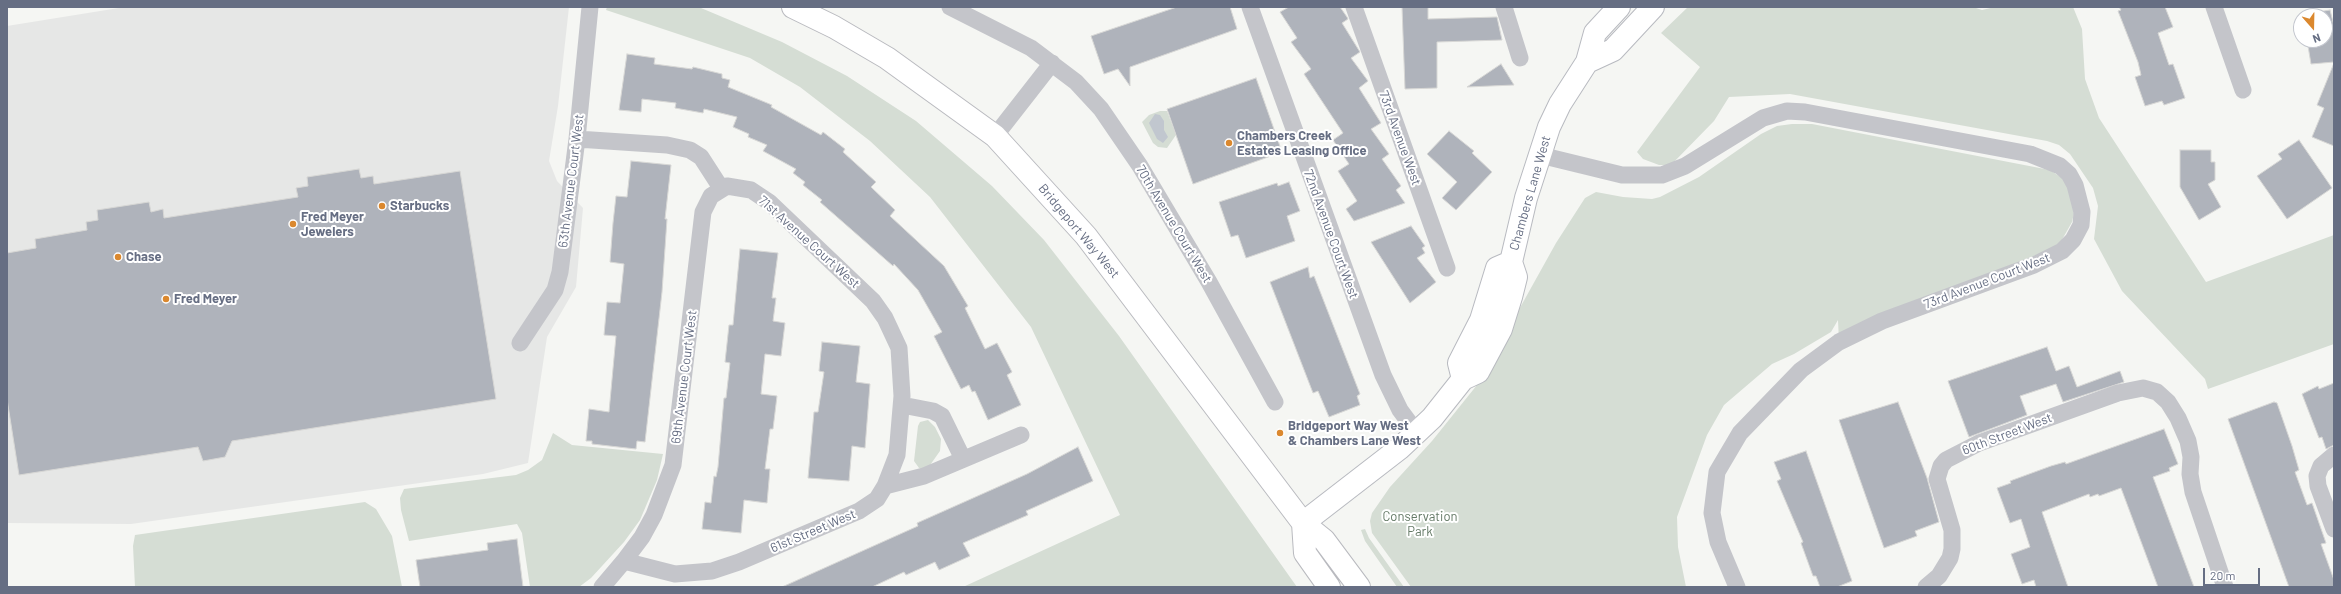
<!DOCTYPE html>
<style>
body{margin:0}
#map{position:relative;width:2341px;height:594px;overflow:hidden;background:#f5f6f3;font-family:Barlow,sans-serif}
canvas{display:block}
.frame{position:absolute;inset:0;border:8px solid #666e83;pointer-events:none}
.north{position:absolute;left:2293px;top:8px;width:40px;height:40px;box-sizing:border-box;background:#fff;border:1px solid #c2c5cd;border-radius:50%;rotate:160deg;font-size:11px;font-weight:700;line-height:16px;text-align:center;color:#666e83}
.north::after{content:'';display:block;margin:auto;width:14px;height:18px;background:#db882e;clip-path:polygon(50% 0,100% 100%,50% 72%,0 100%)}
.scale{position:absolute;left:2203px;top:568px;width:57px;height:18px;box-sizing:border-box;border:2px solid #666e83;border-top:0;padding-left:5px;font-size:12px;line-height:14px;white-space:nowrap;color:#666e83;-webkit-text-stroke:3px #fff;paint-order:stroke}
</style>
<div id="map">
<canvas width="2341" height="594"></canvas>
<div class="frame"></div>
<div class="north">N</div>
<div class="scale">20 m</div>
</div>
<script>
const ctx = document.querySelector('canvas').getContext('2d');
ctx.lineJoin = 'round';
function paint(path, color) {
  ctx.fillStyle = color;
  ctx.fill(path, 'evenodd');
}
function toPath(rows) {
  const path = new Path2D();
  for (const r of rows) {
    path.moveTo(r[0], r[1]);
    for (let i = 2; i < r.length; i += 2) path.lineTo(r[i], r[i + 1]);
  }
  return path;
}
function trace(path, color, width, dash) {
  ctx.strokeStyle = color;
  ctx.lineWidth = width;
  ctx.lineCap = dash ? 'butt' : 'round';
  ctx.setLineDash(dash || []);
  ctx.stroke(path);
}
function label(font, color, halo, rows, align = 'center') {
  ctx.font = font + ' Barlow,sans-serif';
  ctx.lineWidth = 4;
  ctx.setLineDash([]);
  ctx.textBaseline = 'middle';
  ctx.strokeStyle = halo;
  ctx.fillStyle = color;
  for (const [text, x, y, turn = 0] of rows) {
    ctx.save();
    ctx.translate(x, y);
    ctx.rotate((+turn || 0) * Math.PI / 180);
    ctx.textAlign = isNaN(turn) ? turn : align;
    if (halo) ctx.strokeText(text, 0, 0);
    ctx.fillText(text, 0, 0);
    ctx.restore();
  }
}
paint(toPath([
 [125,7,569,7,558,106,549,161,557,181,583,208,576,287,547,337,528,463,483,474,131,524,7,523,7,26]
]), '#e6e7e6');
paint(toPath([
 [607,7,701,8,782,42,847,76,916,121,992,186,1044,240,1119,336,1297,587,963,587,1120,515,1031,327,930,197,870,141,800,87,750,58,606,10],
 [1688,7,1973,7,1982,10,1995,7,2073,7,2082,29,2085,79,2099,118,2206,282,2334,235,2334,344,2208,389,2205,379,2122,291,2094,239,2098,206,2093,188,2070,154,2059,145,2047,141,1790,94,1729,97,1714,121,1671,165,1659,165,1643,159,1637,152,1700,67,1661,33],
 [1160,111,1167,111,1176,135,1167,148,1158,147,1153,143,1142,122,1149,115],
 [1792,124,1812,124,2050,170,2068,182,2074,213,2072,222,2059,245,1839,342,1838,320,1831,332,1794,354,1772,364,1724,405,1707,435,1677,517,1678,547,1686,587,1411,587,1372,533,1370,521,1372,513,1390,487,1432,441,1477,385,1556,243,1585,198,1596,192,1623,197,1652,199,1660,197,1699,177,1761,134,1777,126],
 [928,420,935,427,941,439,940,451,928,468,919,468,914,461,918,426,920,422],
 [553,433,572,445,663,454,657,480,640,520,624,542,591,578,579,587,530,587,522,533,517,524,409,541,401,510,400,498,404,489,516,475,528,470,542,460],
 [365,502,376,509,392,536,402,587,135,587,133,546,135,535],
 [1365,529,1369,538,1404,587,1397,587,1365,541,1361,530]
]), '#d5ddd4');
paint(toPath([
 [1155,114,1160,115,1164,121,1164,130,1168,137,1163,143,1157,139,1149,123]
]), '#c1c7cf');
const building = toPath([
 [1177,7,1230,7,1237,29,1130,67,1130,86,1118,69,1104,74,1091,36,1177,7],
 [1289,7,1340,7,1347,17,1348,19,1342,23,1360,52,1351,58,1368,81,1359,88,1381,123,1371,129,1389,154,1382,159,1401,186,1396,190,1405,203,1354,221,1346,209,1357,201,1338,171,1349,164,1333,140,1343,133,1304,74,1311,69,1291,42,1297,38,1280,12,1289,7],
 [1402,7,1428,7,1428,19,1497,17,1502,40,1437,42,1437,88,1405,89,1402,7],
 [2119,7,2165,7,2173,27,2158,33,2169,65,2173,64,2185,98,2164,105,2162,101,2145,106,2135,77,2141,75,2138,62,2118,11,2121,10,2119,7],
 [2330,10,2334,26,2334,62,2311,64,2307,40,2325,40,2325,16,2307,16,2307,14,2330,10],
 [627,54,655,58,654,64,692,69,693,67,722,74,722,78,730,80,728,87,772,105,771,107,821,135,823,132,845,149,843,152,876,182,871,187,895,210,890,216,944,266,968,306,965,308,985,349,997,343,1012,372,1007,375,1021,405,988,420,975,391,972,392,969,385,961,389,934,336,942,332,918,290,894,264,893,266,820,202,822,200,803,185,805,182,793,173,796,169,763,151,767,145,748,137,749,134,733,127,737,117,704,109,703,113,675,108,676,103,642,99,641,112,619,110,627,54],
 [2334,63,2334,146,2312,137,2324,108,2317,105,2334,63],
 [1501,64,1514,85,1467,87,1501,64],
 [1256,78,1282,152,1193,184,1167,109,1256,78],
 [1449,131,1474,151,1472,153,1492,172,1456,210,1442,198,1457,182,1427,154,1449,131],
 [2299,140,2332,188,2287,219,2257,176,2282,159,2278,154,2299,140],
 [2180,150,2211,150,2211,162,2215,162,2215,180,2208,184,2221,207,2199,220,2180,187,2180,150],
 [631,161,671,165,665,219,667,219,662,292,645,442,637,441,636,449,592,444,592,441,586,441,589,409,609,412,616,336,604,335,607,302,620,303,624,264,610,262,613,223,616,196,627,197,631,161],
 [359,169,361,178,373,176,374,184,460,171,496,399,232,441,225,457,203,461,198,447,19,475,7,399,7,253,36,248,35,239,87,230,86,222,98,220,97,210,149,202,151,212,163,209,164,218,298,197,296,188,308,186,307,177,359,169],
 [1289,182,1300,211,1287,216,1295,241,1246,258,1238,235,1231,237,1219,202,1277,183,1278,186,1289,182],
 [1411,226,1425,246,1422,248,1425,253,1417,258,1436,282,1410,303,1371,242,1411,226],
 [740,249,778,253,772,298,776,298,773,321,785,323,781,356,765,354,761,394,777,396,773,429,770,429,765,469,770,469,767,503,744,500,741,533,702,529,705,502,711,503,714,476,716,477,718,467,724,398,726,398,730,363,725,362,729,325,733,325,740,249],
 [1308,267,1310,278,1314,276,1360,394,1357,396,1360,405,1329,417,1318,391,1313,393,1270,282,1308,267],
 [822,342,860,346,856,382,870,384,865,448,852,446,849,481,808,478,814,412,818,412,824,372,819,371,822,342],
 [2047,347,2056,371,2069,366,2077,387,2120,371,2124,382,2063,402,2056,384,2020,396,2027,415,1969,437,1948,381,2047,347],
 [2334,383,2334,445,2326,449,2322,437,2319,438,2302,394,2318,386,2319,389,2334,383],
 [1898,402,1927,478,1939,522,1915,531,1917,536,1884,548,1839,420,1898,402],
 [2274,402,2277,403,2292,446,2299,470,2295,472,2307,505,2312,503,2326,543,2321,544,2334,580,2334,587,2289,587,2228,419,2274,402],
 [2164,429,2178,464,2169,468,2170,471,2153,477,2194,587,2158,587,2121,488,2099,496,2098,494,2090,497,2089,494,2042,512,2068,587,2036,587,2034,580,2022,584,2011,554,2030,547,2021,519,2010,523,1997,488,2011,483,2010,481,2051,466,2065,462,2066,464,2164,429],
 [1078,447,1093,481,1026,511,1028,515,963,543,970,556,939,570,935,562,906,575,904,572,872,587,782,587,918,526,917,523,1027,474,1078,447],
 [1806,451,1852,581,1837,587,1820,587,1816,576,1813,576,1801,543,1803,542,1777,481,1781,479,1774,462,1806,451],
 [517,539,523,587,420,587,416,560,488,550,487,543,517,539]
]);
paint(building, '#afb3bb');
trace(building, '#d7d7d5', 1);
const secondary = toPath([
 [1587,62,1613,50,1653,7],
 [1463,379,1459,363,1481,320,1497,268,1511,262],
 [1303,523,1400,448,1432,418,1463,379,1478,372,1501,329,1511,297,1516,277,1511,262,1526,198,1549,127,1560,104,1587,62,1595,33,1619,7]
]);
const primary = toPath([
 [793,7,834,27,887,58,995,136,1086,236,1303,523,1324,540,1359,587],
 [1303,523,1305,553,1329,587]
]);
trace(secondary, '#b8bac0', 24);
trace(primary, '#b9babf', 24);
trace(toPath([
 [950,7,1031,48,1076,82,1101,109,1140,166,1209,282,1275,402],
 [1250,7,1383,375,1400,410,1417,433],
 [1354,7,1447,268],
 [1504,7,1520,58],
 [2214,7,2243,90],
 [995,136,1052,63],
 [577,139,667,145,690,150,701,157,721,188],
 [1540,155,1622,175,1662,175,1685,166,1763,118,1787,111,1805,112,2030,154,2060,166,2069,174,2075,185,2082,212,2081,225,2073,240,2062,251,2034,265,1882,321,1839,342,1801,370,1740,433,1717,472,1712,513,1718,542,1737,587],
 [520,343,555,290,560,272,577,139,590,7],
 [902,405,933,411,942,416,963,459],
 [2334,455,2321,466,2317,476,2318,486,2334,529],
 [624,561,642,537,654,515,673,465,703,212,711,196,727,186,751,190,769,202,873,301,885,318,899,348,902,396,897,455,885,486],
 [602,587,624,561,675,574,712,571,739,562,859,511,877,499,885,486,924,476,1021,435],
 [1926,587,1939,576,1950,558,1952,549,1952,530,1937,479,1941,466,1946,460,1979,443,2118,393,2143,388,2157,392,2168,402,2178,418,2188,441,2191,457,2190,474,2193,492,2225,587]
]), '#c4c5ca', 17);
trace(secondary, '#fff', 22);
trace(primary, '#fff', 22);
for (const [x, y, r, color] of [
 [1229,143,4,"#db882e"],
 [382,206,4,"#db882e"],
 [293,224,4,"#db882e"],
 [118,257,4,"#db882e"],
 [166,299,4,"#db882e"],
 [1280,433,4,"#db882e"]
]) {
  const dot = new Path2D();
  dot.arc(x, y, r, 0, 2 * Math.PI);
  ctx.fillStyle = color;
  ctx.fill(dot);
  trace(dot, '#fff', 1.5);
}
label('bold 13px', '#666e83', '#fff', [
 ["Chambers Creek",1237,136],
 ["Estates Leasing Office",1237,151],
 ["Starbucks",390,206],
 ["Fred Meyer",301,217],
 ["Jewelers",301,232],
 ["Chase",126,257],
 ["Fred Meyer",174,299],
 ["Bridgeport Way West",1288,426],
 ["& Chambers Lane West",1288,441]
], 'left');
label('13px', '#666e83', '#fff', [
 ["73rd Avenue West",1400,138,70],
 ["63th Avenue Court West",571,181,-83],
 ["Chambers Lane West",1530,193,-74],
 ["70th Avenue Court West",1174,224,59],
 ["Bridgeport Way West",1079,231,50],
 ["72nd Avenue Court West",1331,234,70],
 ["71st Avenue Court West",809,242,42],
 ["73rd Avenue Court West",1987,281,-21],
 ["69th Avenue Court West",684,377,-83],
 ["60th Street West",2007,434,-21],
 ["61st Street West",813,531,-23]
]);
label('13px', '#657a67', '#fff', [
 ["Conservation",1420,517],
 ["Park",1420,532]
]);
</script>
